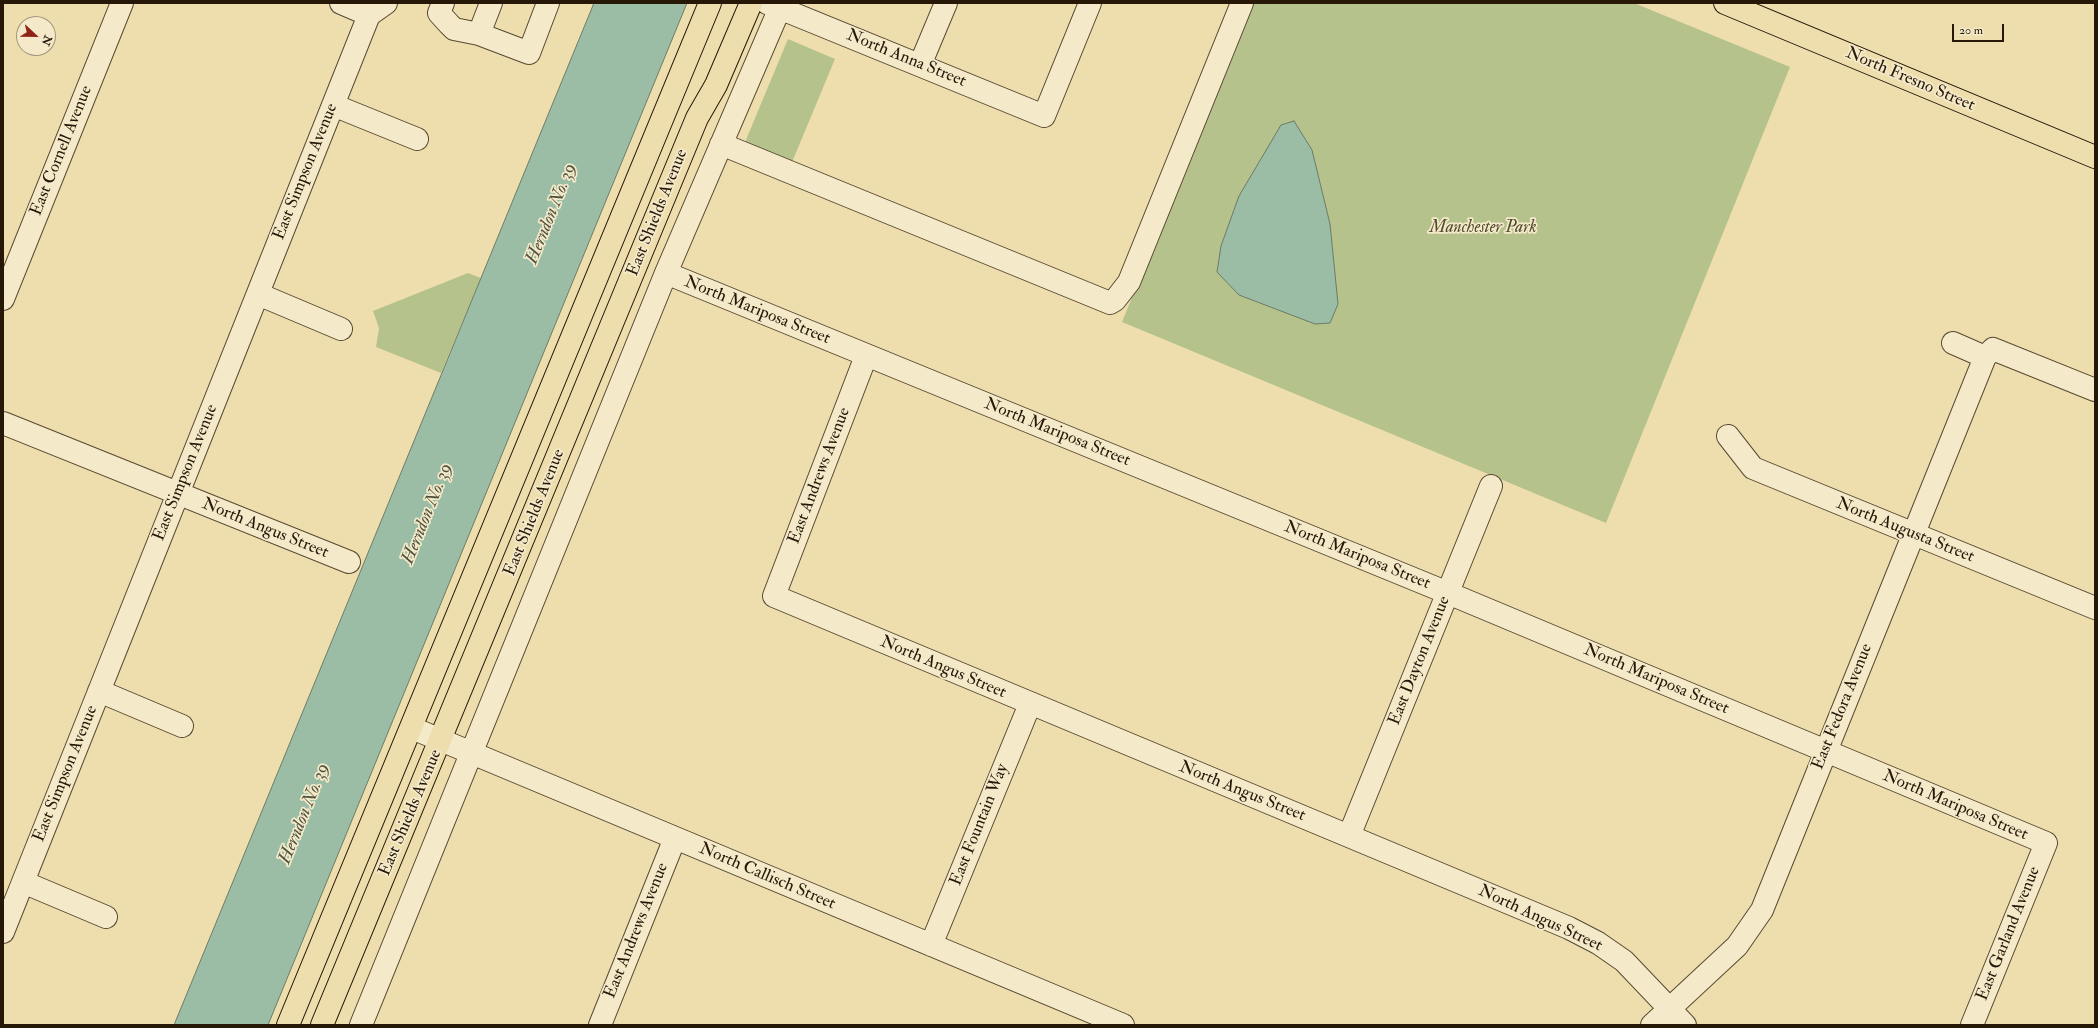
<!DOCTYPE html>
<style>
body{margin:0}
#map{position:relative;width:2098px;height:1028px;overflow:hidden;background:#eedeae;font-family:"IM FELL Double Pica",serif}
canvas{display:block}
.frame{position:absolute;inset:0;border:4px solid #261707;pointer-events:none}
.north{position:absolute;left:16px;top:16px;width:40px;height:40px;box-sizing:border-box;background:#f4eaca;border:1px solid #a2967c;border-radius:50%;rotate:112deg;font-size:11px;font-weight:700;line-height:16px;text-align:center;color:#261707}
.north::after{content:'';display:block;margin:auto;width:14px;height:18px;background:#8f2418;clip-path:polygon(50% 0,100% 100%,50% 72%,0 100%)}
.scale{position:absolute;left:1952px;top:24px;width:52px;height:18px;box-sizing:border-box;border:2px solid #261707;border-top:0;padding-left:5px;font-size:12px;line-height:14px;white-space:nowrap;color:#261707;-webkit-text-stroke:3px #f4eaca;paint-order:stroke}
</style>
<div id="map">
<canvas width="2098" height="1028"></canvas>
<div class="frame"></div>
<div class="north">N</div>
<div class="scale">20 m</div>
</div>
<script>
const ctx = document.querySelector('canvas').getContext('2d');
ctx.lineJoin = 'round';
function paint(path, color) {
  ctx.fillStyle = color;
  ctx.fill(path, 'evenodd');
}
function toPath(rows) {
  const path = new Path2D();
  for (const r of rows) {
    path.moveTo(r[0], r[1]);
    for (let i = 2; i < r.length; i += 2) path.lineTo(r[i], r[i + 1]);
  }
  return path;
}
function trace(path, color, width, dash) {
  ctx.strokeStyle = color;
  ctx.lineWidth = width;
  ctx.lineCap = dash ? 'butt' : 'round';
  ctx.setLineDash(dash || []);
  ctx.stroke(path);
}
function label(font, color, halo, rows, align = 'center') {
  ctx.font = font + ' "IM FELL Double Pica",serif';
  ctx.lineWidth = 3.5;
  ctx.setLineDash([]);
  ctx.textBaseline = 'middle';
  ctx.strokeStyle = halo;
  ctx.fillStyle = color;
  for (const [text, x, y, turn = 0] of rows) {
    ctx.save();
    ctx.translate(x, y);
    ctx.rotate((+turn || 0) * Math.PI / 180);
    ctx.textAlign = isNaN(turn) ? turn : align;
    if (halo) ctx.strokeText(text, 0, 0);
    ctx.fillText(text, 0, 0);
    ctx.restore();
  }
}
paint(toPath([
 [1251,3,1634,3,1790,67,1606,523,1122,322],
 [788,39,835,59,790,167,743,147],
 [468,273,481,278,441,373,376,347,379,328,373,311]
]), '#b6c28c');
const water = toPath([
 [594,3,687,3,268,1025,174,1025,594,3],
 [1294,121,1312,150,1330,224,1338,304,1330,323,1315,324,1239,295,1217,272,1221,246,1239,196,1281,125,1294,121]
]);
paint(water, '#9bbda5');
trace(water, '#6c7b66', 1);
const minor = toPath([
 [341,3,369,15],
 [443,3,439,13,449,24,454,29,479,34,491,3],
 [767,3,1044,116,1090,3],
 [369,15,386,3],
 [479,34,529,53,548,3],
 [920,65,946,3],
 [333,105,417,139],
 [721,144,1110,303,1115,300,1129,282,1242,3],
 [666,273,1448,593,2046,843,1972,1025],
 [258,294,341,329],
 [3,299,122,3],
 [1953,343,1985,357,1993,349,2095,390],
 [866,356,774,596,1569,928,1598,943,1624,961,1685,1025],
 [3,423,349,562],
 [1728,436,1753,468,2095,608],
 [99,691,182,726],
 [412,728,1123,1025],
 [1349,836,1491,486],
 [23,882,106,917],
 [3,932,369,15],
 [931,945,1030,704],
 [361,1025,666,273,782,3],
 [600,1025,675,838],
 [1652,1025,1737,946,1762,910,1985,357]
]);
const major = toPath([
 [1725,3,2095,157],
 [288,1025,710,3],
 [322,1025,697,118,716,85,751,3]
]);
trace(minor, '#584931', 24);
trace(major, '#261707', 24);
trace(minor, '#f4eaca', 22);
trace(major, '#eedeae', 22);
label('17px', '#261707', '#f4eaca', [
 ["North Anna Street",906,59,22],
 ["North Fresno Street",1910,80,23],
 ["East Cornell Avenue",62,151,-68],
 ["East Simpson Avenue",306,172,-68],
 ["East Shields Avenue",658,213,-68],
 ["North Mariposa Street",757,311,22],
 ["North Mariposa Street",1057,433,22],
 ["East Simpson Avenue",186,473,-68],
 ["East Andrews Avenue",820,476,-69],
 ["East Shields Avenue",535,513,-68],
 ["North Angus Street",265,529,22],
 ["North Augusta Street",1905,531,22],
 ["North Mariposa Street",1357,556,22],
 ["East Dayton Avenue",1420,661,-68],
 ["North Angus Street",943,668,23],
 ["North Mariposa Street",1656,680,23],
 ["East Fedora Avenue",1843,707,-68],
 ["East Simpson Avenue",66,774,-68],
 ["North Angus Street",1242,792,22],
 ["North Mariposa Street",1955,806,23],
 ["East Shields Avenue",411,813,-67],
 ["East Fountain Way",980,825,-68],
 ["North Callisch Street",767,877,23],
 ["North Angus Street",1540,919,25],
 ["East Andrews Avenue",637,931,-68],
 ["East Garland Avenue",2009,934,-68]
]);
label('italic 17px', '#514a2f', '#f4eaca', [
 ["Manchester Park",1483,228]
]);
label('italic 18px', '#4f513e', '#f4eaca', [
 ["Herndon No. 39",552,214,-68],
 ["Herndon No. 39",428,514,-68],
 ["Herndon No. 39",305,814,-68]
]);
</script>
